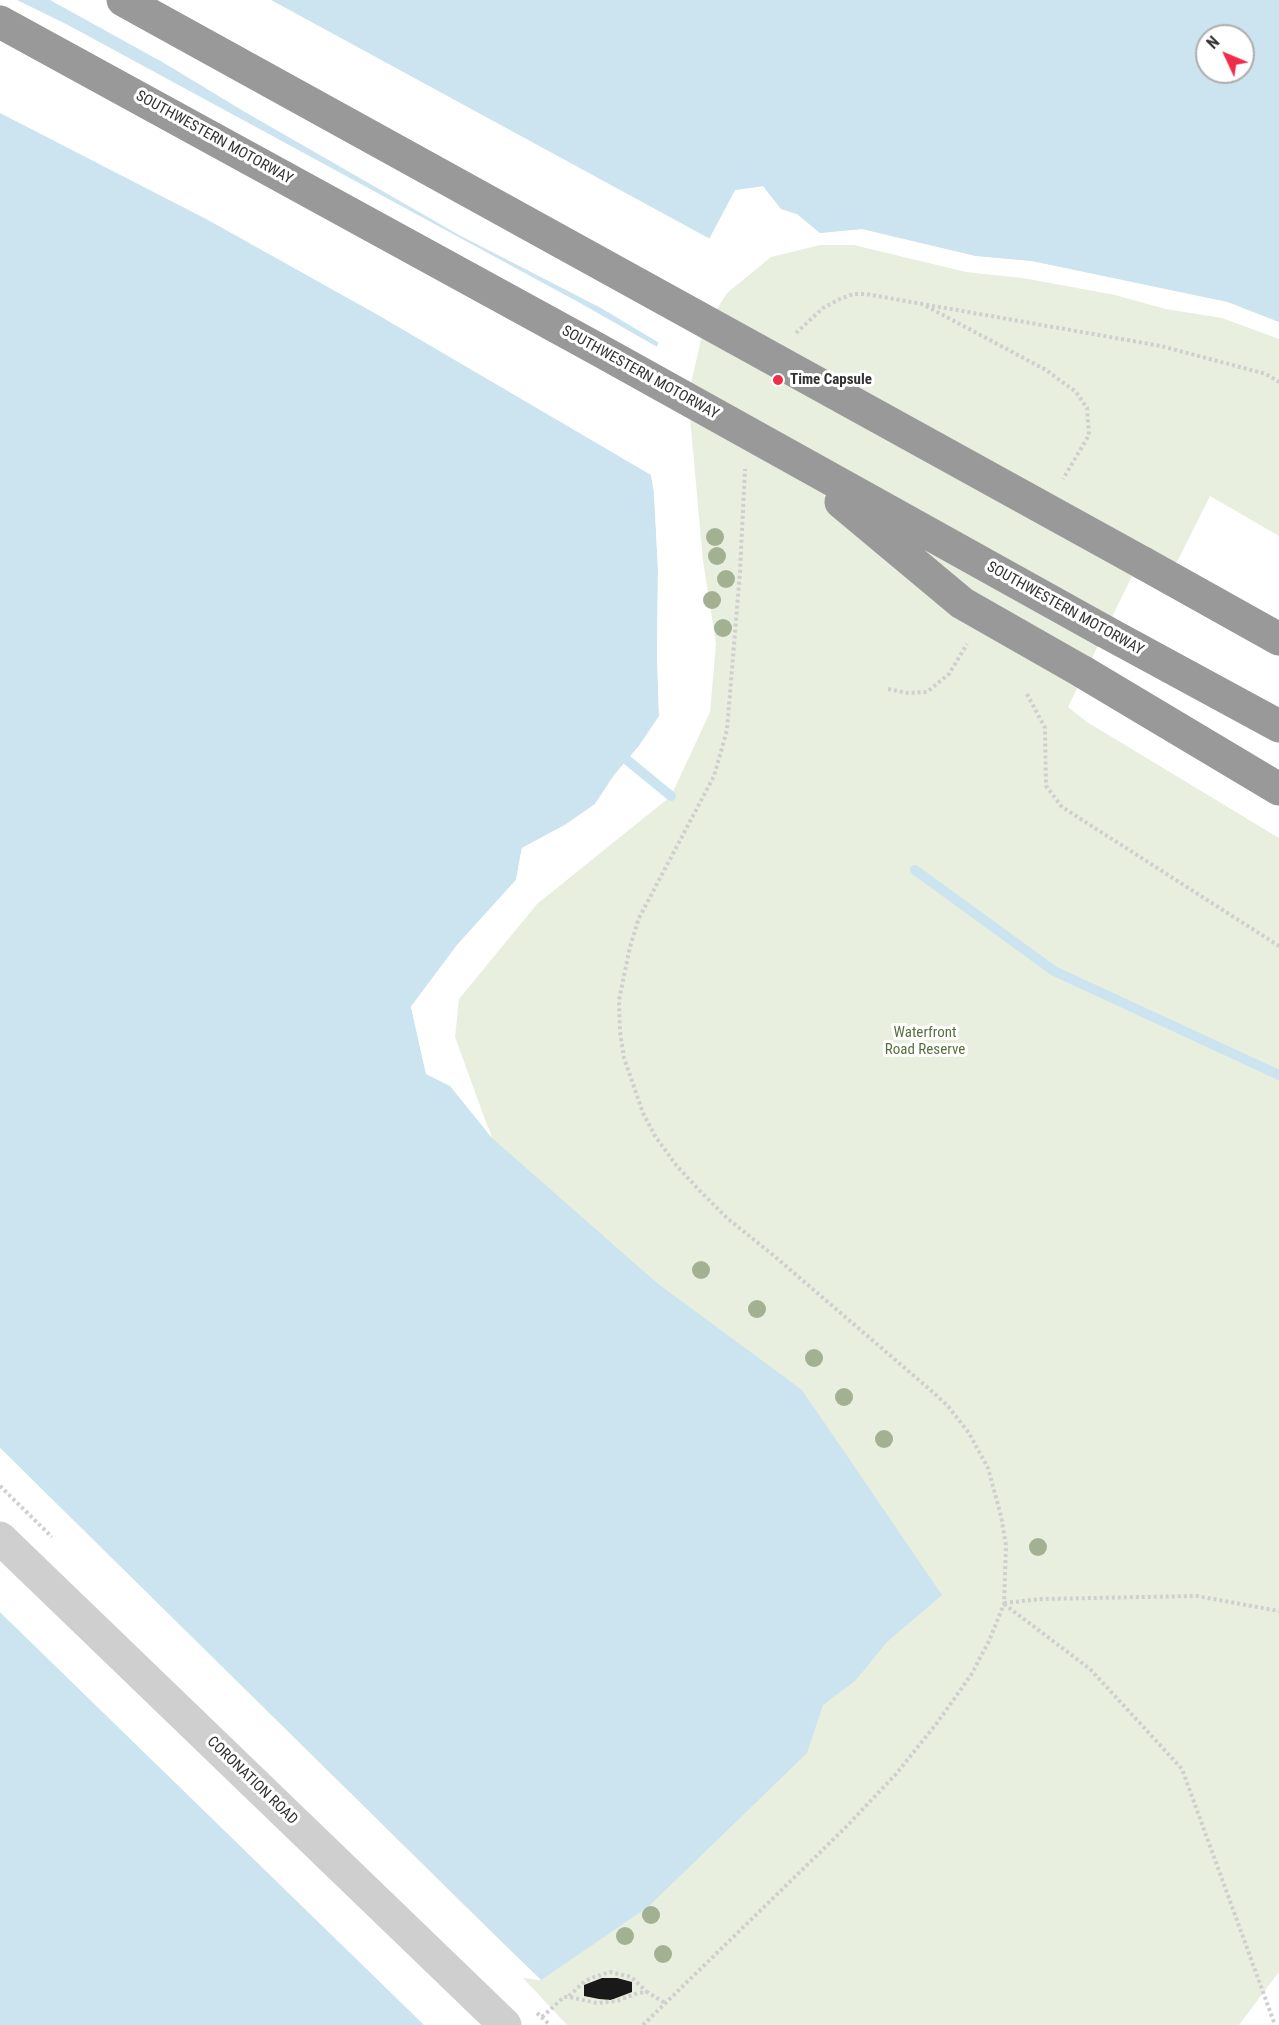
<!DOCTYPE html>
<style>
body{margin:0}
#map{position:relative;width:1279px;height:2025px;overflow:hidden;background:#fff;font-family:"Roboto Condensed",sans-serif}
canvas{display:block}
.north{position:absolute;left:1195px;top:24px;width:60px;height:60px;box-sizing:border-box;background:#fff;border:2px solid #adadad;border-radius:50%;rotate:314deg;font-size:16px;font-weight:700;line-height:24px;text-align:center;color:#323232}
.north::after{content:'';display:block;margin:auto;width:21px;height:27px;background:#f12c48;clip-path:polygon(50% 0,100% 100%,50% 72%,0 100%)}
</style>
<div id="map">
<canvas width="1279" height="2025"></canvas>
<div class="north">N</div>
</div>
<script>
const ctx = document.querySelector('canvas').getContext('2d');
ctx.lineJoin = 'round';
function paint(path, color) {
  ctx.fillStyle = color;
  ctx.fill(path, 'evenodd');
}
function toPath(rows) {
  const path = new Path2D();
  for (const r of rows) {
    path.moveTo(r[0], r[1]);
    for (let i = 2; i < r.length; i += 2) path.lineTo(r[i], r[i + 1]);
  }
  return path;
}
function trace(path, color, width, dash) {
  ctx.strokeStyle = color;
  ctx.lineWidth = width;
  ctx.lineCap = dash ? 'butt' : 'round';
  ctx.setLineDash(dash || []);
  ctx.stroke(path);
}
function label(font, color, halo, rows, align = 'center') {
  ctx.font = font + ' "Roboto Condensed",sans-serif';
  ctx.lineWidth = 6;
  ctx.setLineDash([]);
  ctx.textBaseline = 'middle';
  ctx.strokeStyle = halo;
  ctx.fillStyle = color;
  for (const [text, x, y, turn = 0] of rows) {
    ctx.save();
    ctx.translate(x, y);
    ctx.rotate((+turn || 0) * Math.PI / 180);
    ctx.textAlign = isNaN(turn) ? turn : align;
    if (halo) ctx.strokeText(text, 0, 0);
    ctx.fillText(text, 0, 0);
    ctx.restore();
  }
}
paint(toPath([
 [1279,0,1279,322,1228,302,1032,261,976,256,862,229,820,233,797,214,781,209,763,186,735,190,674,305,652,358,642,427,654,492,659,716,595,804,522,848,457,945,411,1007,426,1074,450,1085,491,1136,455,1037,459,999,537,904,671,796,710,712,716,644,703,561,688,396,703,331,727,293,771,257,820,245,854,245,966,272,1023,278,1115,295,1166,309,1222,318,1279,339,1279,536,1210,496,1167,582,1135,570,1068,707,1087,722,1279,838,1279,1972,1239,2025,567,2025,523,1978,540,1980,0,1448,0,445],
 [1207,36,1243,36,1243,72,1207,72]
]), '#e9efdf');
paint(toPath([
 [0,0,1279,0,1279,322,1228,302,1032,261,976,256,862,229,820,233,797,214,781,209,763,186,735,190,674,305,652,358,642,427,654,492,658,569,657,659,659,716,639,746,614,775,595,804,565,825,522,848,516,880,457,945,411,1006,426,1074,450,1085,492,1138,657,1283,802,1390,942,1595,887,1642,856,1680,823,1705,807,1753,648,1907,541,1980,0,1448],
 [1207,36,1243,36,1243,72,1207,72],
 [0,1612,425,2025,0,2025]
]), '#cbe4ef');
paint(toPath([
 [0,0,17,0,68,25,580,303,659,348,655,359,645,427,657,492,661,569,660,659,661,717,641,748,616,777,597,806,566,827,525,850,518,882,459,947,414,1007,429,1072,452,1083,489,1129,492,1138,450,1086,426,1074,411,1007,457,945,516,880,522,848,565,825,595,804,614,775,639,746,659,716,657,659,658,569,654,492,651,475,378,315,208,220,0,113],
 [50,0,271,0,712,240,677,306,661,344,601,308,459,235,245,112,164,63],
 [0,1448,463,1905,541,1980,536,1980,460,1907,0,1453],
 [0,1609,427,2023,428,2025,424,2025,0,1612]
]), '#fff');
trace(toPath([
 [627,760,671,796],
 [915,870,1054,971,1279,1075]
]), '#cbe4ef', 10);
paint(toPath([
 [602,1978,617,1978,632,1982,632,1992,611,2000,599,1999,584,1996,584,1985]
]), '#191919');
trace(toPath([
 [926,306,1046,370,1076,392,1087,408,1089,435,1063,479],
 [796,333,823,308,840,299,853,294,866,294,1161,346,1266,374,1279,382],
 [888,689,908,693,927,692,949,674,967,644],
 [1027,694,1045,728,1046,786,1062,807,1279,946],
 [0,1486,52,1537],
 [1004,1603,1041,1599,1197,1596,1279,1611],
 [1004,1604,1090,1669,1182,1769,1275,2025],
 [569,1996,585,1981,594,1977,610,1972,631,1977,647,1992],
 [537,2013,550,2025],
 [542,2017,564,1997,569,1997,597,2003,617,2001,638,1993,647,1992,665,2003],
 [643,2025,845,1828,896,1774,937,1723,971,1675,989,1641,1004,1604,1006,1545,1001,1516,988,1468,969,1433,947,1405,927,1387,773,1255,728,1219,701,1192,676,1165,655,1136,643,1113,624,1058,620,1032,619,1000,630,947,639,918,714,776,727,730,740,572,745,469]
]), '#cfcfcf', 4, [3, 3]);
trace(toPath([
 [0,1538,505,2025]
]), '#cfcfcf', 33);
trace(toPath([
 [1143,563,1279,639],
 [1104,631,1279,726],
 [1083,672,1279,789]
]), '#999', 33);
trace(toPath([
 [123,0,1143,563],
 [0,22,599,350,1104,631],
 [841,502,962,603,1083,672]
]), '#999', 33);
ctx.fillStyle = '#a3b193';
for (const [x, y] of [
 [715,537],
 [717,556],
 [726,579],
 [712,600],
 [723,628],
 [701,1270],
 [757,1309],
 [814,1358],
 [844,1397],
 [884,1439],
 [1038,1547],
 [651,1915],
 [625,1936],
 [663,1954]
]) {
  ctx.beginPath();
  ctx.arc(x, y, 9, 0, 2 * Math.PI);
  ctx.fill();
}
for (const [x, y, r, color] of [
 [778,380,6,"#f12c48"]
]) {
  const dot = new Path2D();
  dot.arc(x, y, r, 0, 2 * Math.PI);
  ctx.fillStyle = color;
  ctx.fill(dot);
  trace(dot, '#fff', 2);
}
label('15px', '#323232', '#fff', [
 ["SOUTHWESTERN MOTORWAY",214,138,29],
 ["SOUTHWESTERN MOTORWAY",640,373,29],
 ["SOUTHWESTERN MOTORWAY",1065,609,29],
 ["CORONATION ROAD",252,1781,44]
]);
label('bold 15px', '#323232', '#fff', [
 ["Time Capsule",790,380]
], 'left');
label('15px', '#58713b', '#fff', [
 ["Waterfront",925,1033],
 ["Road Reserve",925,1050]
]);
</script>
